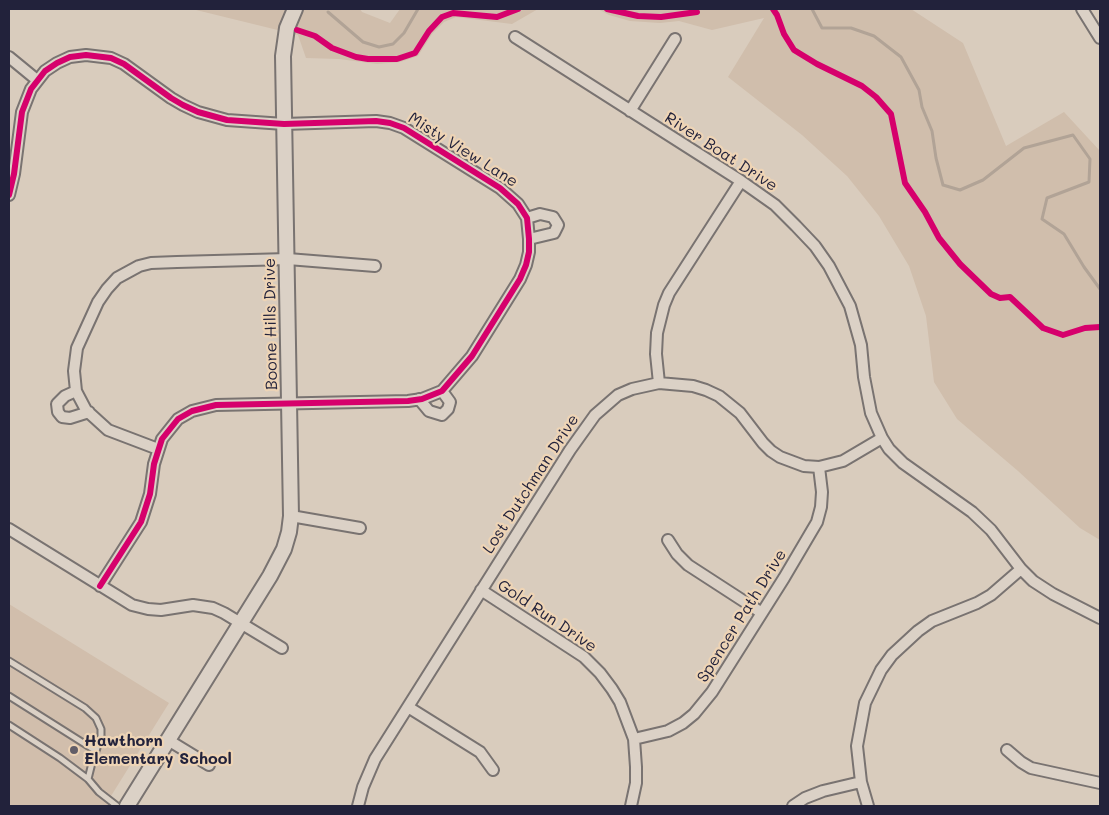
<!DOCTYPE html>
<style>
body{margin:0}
#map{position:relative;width:1109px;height:815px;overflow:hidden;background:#d9ccbd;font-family:Mali,sans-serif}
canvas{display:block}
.frame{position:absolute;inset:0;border:10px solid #22223b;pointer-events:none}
</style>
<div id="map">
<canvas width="1109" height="815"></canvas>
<div class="frame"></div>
</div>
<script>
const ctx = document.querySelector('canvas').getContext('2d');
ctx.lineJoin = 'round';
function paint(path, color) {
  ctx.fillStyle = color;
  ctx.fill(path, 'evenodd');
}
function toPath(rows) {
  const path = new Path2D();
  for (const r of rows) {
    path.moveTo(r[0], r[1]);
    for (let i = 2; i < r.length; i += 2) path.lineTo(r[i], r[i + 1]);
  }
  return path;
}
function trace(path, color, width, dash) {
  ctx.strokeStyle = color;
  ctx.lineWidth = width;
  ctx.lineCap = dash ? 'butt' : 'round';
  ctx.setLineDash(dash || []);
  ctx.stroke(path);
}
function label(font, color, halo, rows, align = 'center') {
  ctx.font = font + ' Mali,sans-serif';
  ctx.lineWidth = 4.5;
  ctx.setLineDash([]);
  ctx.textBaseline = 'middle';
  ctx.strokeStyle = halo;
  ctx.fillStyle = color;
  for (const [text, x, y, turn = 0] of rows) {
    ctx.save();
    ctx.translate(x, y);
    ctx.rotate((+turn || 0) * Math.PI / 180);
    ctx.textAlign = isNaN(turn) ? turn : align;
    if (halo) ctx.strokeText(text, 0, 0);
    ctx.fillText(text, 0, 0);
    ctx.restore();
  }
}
paint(toPath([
 [9,604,169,703,111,796,125,806,9,806]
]), '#d1beac');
paint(toPath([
 [192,9,360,9,362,12,390,23,400,9,538,9,512,24,456,17,444,22,432,34,418,56,400,62,377,64,339,59,306,58,298,35],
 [598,9,911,9,963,43,1006,146,1064,112,1100,151,1100,540,1080,528,1018,471,957,419,934,382,926,316,909,266,879,216,847,176,802,135,728,77,764,18,712,30,679,21,660,23,630,21,609,15]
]), '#d0beac');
trace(toPath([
 [812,9,822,28,851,28,874,36,901,57,919,90,922,107,932,131,936,158,943,185,960,190,983,180,1024,148,1073,135,1090,159,1089,182,1047,198,1042,219,1064,234,1084,267,1100,289],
 [328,12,363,42,379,47,393,44,404,33,418,9]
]), '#b1a396', 3);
const lane = toPath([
 [9,661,85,708,96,718,101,729,101,737,93,759,88,779],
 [9,696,96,751],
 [9,725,60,758,88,779,99,792,117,806]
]);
const street = toPath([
 [1082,9,1100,38],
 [515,37,741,181,775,205,796,226,815,246,829,266,850,306,861,345,864,377,871,413,882,438,889,449,903,463,972,512,991,530,1021,569,1033,581,1053,594,1100,618],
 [9,57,37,80],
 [630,111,675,39],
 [9,195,14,174,22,112,31,89,45,71,57,63,70,57,86,55,111,58,124,64,171,98,183,105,198,112,227,120,284,124,376,121,390,123,404,128,500,188,518,204,527,218,529,239,529,252,526,265,520,279,472,356,442,391,422,399,408,401,216,405,192,411,178,419,162,439,154,464,150,494,141,522,100,586],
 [527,218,540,214,553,217,558,225,554,233,529,239],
 [659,383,656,354,657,333,664,305,669,293,741,181],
 [76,391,65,396,57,404,58,412,62,417,70,418,89,412],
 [419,399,429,411,442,415,448,409,450,402,442,391],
 [158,449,108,430,86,410,76,391,74,371,77,348,98,302,107,289,117,278,139,266,151,263,177,262,288,259,375,266],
 [291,516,360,528],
 [9,529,132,605,148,609,161,610,193,605,213,608,224,613,282,648],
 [668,540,677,554,688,565,762,613],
 [481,590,584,657,600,673,612,689,620,702,634,739,636,767,636,783,631,806],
 [408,707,480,752,493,770],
 [634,739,668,731,683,723,694,714,712,692,784,578,817,522,821,507,822,492,819,467],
 [168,740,209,765],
 [1007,750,1021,762,1031,768,1100,783],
 [358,806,363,787,375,759,570,450,595,415,618,395,632,389,659,383,693,386,706,390,719,396,740,413,763,443,771,451,780,457,804,466,819,467,843,461,882,438],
 [793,806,805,798,823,791,861,782],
 [868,806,861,782,857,746,865,703,881,670,892,655,918,631,932,621,977,603,991,595,1021,569]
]);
const secondary = toPath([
 [127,806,270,576,284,549,289,532,291,516,289,402,283,56,287,28,295,9]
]);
trace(lane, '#797371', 9);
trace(street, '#797371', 14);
trace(secondary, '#797371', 18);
trace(lane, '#dbd1c6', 5);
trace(street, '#dbd1c6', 10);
trace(secondary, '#dbd1c6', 14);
trace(toPath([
 [607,9,638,16,661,17,697,12],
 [773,9,777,15,784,34,794,50,817,64,862,86,876,97,891,114,905,183,925,212,939,238,960,264,991,294,1000,298,1010,297,1043,328,1063,335,1085,328,1100,327],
 [297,30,315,36,332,48,356,57,368,59,397,59,415,53,429,31,442,17,453,13,497,17,518,9],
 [9,195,14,174,22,112,31,89,45,71,57,63,70,57,86,55,111,58,124,64,171,98,183,105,198,112,227,120,284,124,376,121,390,123,404,128,500,188,518,204,527,218,529,239,529,252,526,265,520,279,472,356,442,391,422,399,408,401,216,405,192,411,178,419,162,439,154,464,150,494,141,522,100,586]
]), '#d6006c', 6);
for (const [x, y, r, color] of [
 [74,750,5,"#625e68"]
]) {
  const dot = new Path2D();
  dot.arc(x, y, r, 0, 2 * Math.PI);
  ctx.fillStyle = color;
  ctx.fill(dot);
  trace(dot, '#eed4b5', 2);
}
label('16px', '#22223b', '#eed4b5', [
 ["Misty View Lane",463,150,32],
 ["River Boat Drive",721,152,33],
 ["Boone Hills Drive",271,324,-91],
 ["Lost Dutchman Drive",531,484,-57],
 ["Gold Run Drive",547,616,34],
 ["Spencer Path Drive",742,616,-58]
]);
label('bold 16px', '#22223b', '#eed4b5', [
 ["Hawthorn",84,741],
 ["Elementary School",84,759]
], 'left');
</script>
